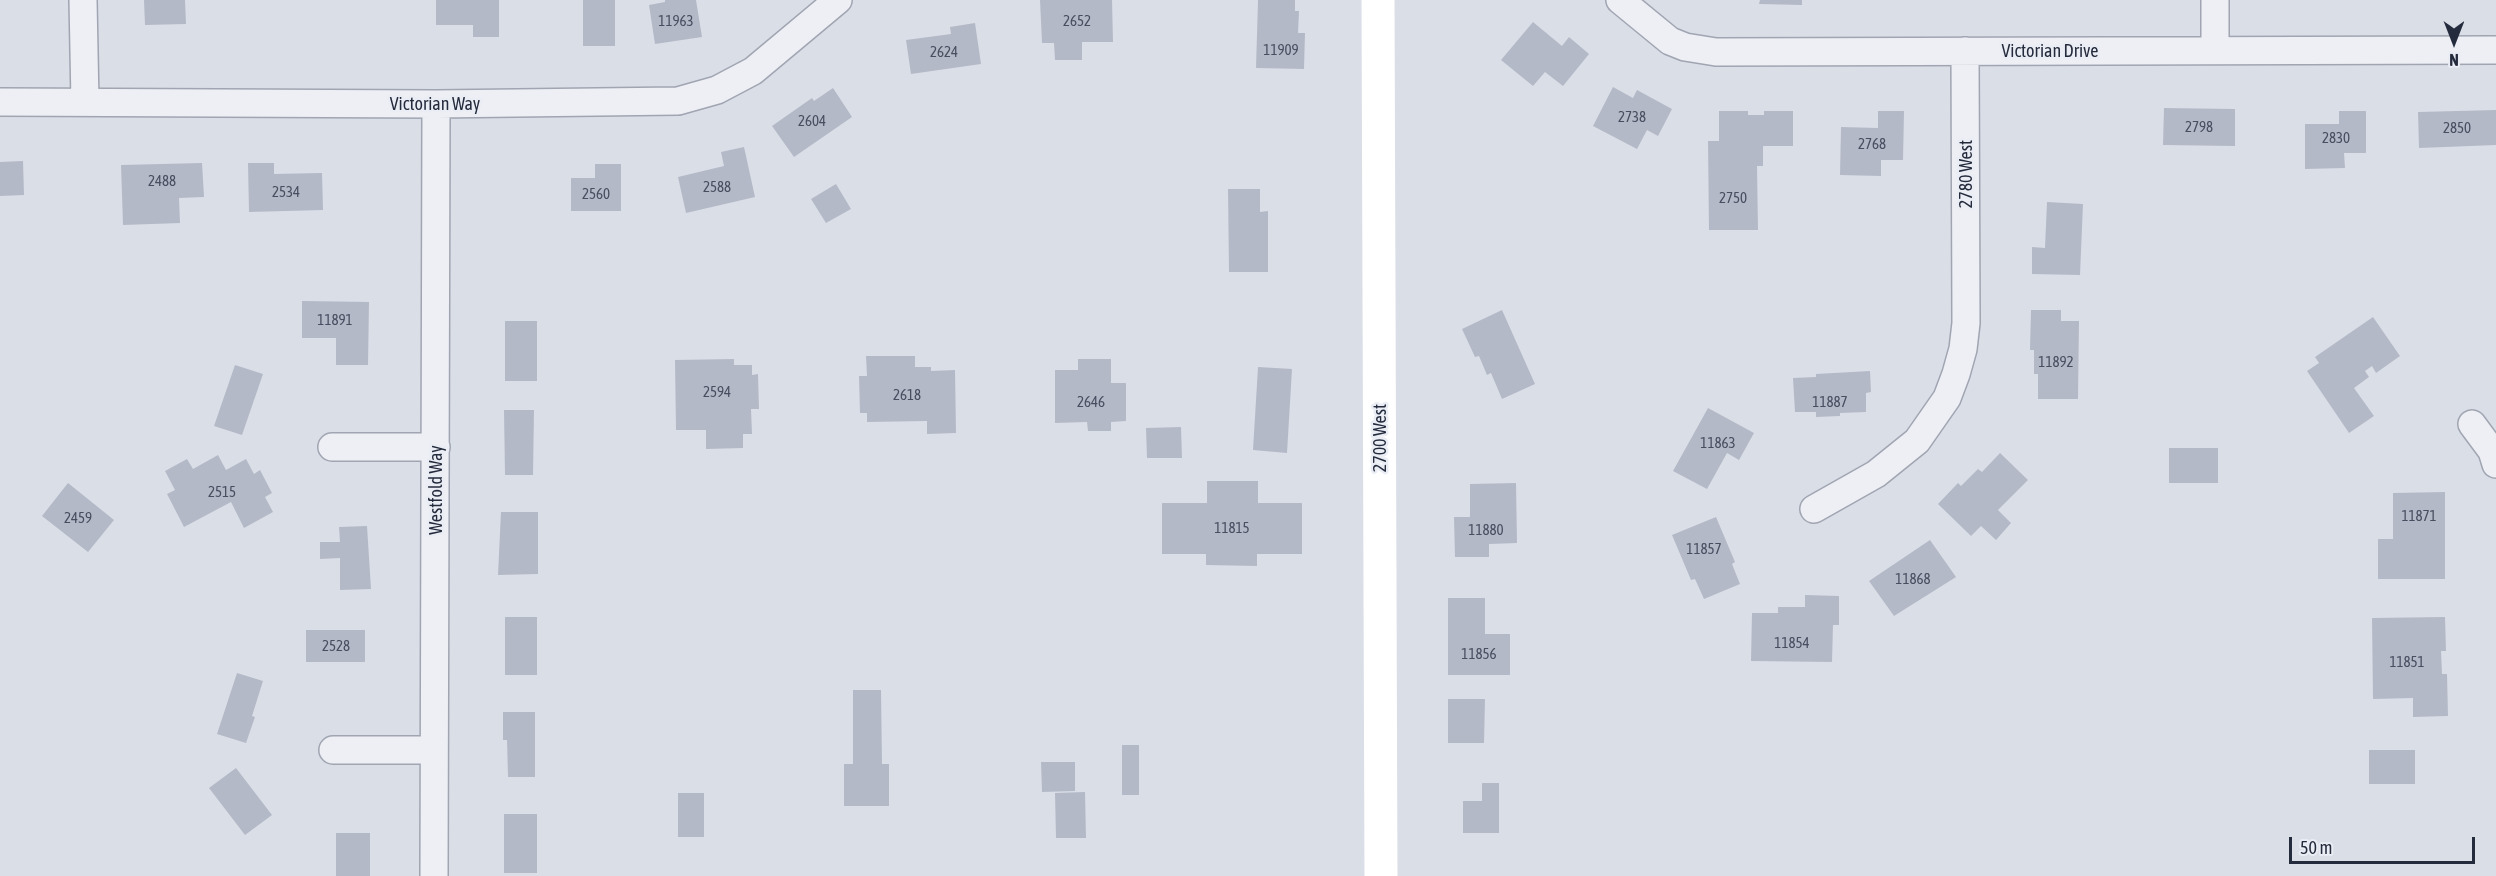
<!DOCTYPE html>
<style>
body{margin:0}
#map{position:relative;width:2496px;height:876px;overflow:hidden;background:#dadee7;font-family:"Asap Condensed",sans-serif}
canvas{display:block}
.north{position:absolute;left:2424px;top:12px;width:60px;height:60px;-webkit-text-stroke:4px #eaedf4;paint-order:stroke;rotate:180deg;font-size:16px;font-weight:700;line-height:24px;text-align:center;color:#242b3d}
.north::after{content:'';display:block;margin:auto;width:21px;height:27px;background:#242b3d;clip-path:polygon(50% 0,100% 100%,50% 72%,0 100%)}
.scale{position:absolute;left:2289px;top:837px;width:186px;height:27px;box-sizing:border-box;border:3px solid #242b3d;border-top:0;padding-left:8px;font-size:18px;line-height:21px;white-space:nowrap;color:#242b3d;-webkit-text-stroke:4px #eaedf4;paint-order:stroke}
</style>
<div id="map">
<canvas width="2496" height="876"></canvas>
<div class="north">N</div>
<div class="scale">50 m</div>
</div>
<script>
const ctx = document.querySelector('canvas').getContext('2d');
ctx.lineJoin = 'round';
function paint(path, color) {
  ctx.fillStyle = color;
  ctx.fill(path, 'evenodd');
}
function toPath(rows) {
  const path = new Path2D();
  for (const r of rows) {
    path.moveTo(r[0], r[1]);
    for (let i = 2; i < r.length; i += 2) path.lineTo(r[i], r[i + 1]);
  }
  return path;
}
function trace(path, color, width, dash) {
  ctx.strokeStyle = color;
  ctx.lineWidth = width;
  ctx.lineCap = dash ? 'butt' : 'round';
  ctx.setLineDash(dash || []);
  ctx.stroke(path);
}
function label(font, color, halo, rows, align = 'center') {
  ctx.font = font + ' "Asap Condensed",sans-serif';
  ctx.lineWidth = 5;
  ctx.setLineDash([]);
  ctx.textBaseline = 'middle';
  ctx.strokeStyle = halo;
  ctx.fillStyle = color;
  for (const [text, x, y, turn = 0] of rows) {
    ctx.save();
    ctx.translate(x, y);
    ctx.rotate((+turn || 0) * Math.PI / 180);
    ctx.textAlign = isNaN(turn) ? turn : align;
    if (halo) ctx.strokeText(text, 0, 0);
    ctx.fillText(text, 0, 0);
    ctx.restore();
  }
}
paint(toPath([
 [144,0,185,0,186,24,145,25],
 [436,0,499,0,499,37,473,37,473,25,436,25],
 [583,0,615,0,615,46,583,46],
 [665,0,696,0,702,37,655,44,649,5,665,2],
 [1040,0,1112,0,1113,42,1082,42,1082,60,1055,60,1054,43,1042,43],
 [1258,0,1295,0,1295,11,1299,11,1298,33,1305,33,1304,69,1256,68],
 [1760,0,1802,0,1802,5,1759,4],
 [1533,22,1562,46,1569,37,1589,54,1563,86,1545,72,1533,86,1501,60],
 [975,23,981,64,911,74,906,40,951,34,950,27],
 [1613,87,1633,98,1637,90,1672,109,1658,136,1647,130,1637,149,1593,126],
 [833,88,852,117,794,157,772,126,812,98,814,101],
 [2164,108,2235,109,2235,146,2163,145],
 [2496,110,2496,145,2419,148,2418,112],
 [1719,111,1748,111,1748,115,1764,115,1764,111,1793,111,1793,146,1763,146,1763,166,1757,166,1758,230,1709,230,1708,141,1719,141],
 [1878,111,1904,111,1903,160,1881,160,1881,176,1840,175,1841,127,1878,128],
 [2339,111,2366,111,2366,153,2344,153,2345,168,2305,169,2305,124,2339,124],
 [744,147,755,197,686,213,678,177,724,166,721,152],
 [23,161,24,195,0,196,0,162],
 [202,163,204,197,179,198,180,223,123,225,121,165],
 [248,163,274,163,274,174,322,173,323,210,249,212],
 [595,164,621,164,621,211,571,211,571,178,595,178],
 [836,184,851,209,826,223,811,199],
 [1228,189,1260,189,1260,212,1268,211,1268,272,1229,272],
 [2047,202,2083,204,2080,275,2032,274,2032,247,2045,248],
 [302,301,369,302,368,365,336,365,336,338,302,338],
 [1502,310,1535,384,1502,399,1491,373,1487,375,1479,356,1475,357,1462,329],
 [2031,310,2061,310,2061,321,2079,321,2078,399,2038,399,2038,374,2034,374,2034,350,2030,350],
 [2373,317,2400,356,2376,373,2372,366,2365,371,2369,377,2354,388,2374,416,2349,433,2307,371,2319,363,2315,357],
 [505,321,537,321,537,381,505,381],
 [866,356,915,356,915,367,931,367,931,371,955,370,956,433,927,434,927,421,867,422,867,413,860,413,859,376,867,376],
 [734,359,734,365,752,365,752,375,758,374,759,409,751,409,752,434,743,434,743,448,706,449,706,430,676,430,675,360],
 [1078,359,1111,359,1111,383,1126,383,1126,421,1111,422,1111,431,1088,431,1087,422,1055,423,1055,370,1078,370],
 [235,365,263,374,242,435,214,426],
 [1258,367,1292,369,1287,453,1253,450],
 [1870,371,1871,392,1866,393,1866,412,1840,413,1840,416,1816,417,1816,412,1795,412,1793,378,1816,377,1816,374],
 [1708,408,1754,433,1739,460,1727,453,1707,489,1673,471],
 [504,410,534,410,533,475,505,475],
 [1181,427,1182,458,1147,458,1146,428],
 [2169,448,2218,448,2218,483,2169,483],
 [2000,453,2028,480,1998,510,2011,523,1996,540,1981,526,1971,536,1938,504,1958,483,1961,486,1978,469,1982,472],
 [218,455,226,470,246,459,254,474,260,470,272,493,265,497,273,512,244,528,231,502,184,527,167,494,175,490,165,471,187,459,193,469],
 [1207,481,1258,481,1258,503,1302,503,1302,554,1257,554,1257,566,1206,565,1206,554,1162,554,1162,503,1207,503],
 [68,483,114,520,88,552,42,516],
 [1516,483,1517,543,1489,544,1489,557,1455,557,1454,517,1470,517,1470,484],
 [2445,492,2445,579,2378,579,2378,539,2393,539,2393,493],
 [501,512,538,512,538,574,498,575],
 [1716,517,1735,562,1732,564,1740,584,1704,599,1695,579,1691,580,1672,535],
 [367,526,371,589,340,590,340,558,320,559,320,542,340,542,339,527],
 [1930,540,1956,577,1894,616,1869,581],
 [1805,595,1839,596,1839,625,1833,625,1832,662,1751,661,1752,613,1778,613,1778,607,1805,607],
 [1448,598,1485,598,1485,634,1510,634,1510,675,1448,675],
 [505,617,537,617,537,675,505,675],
 [2445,617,2446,651,2441,651,2442,674,2447,674,2448,716,2413,717,2413,698,2373,699,2372,618],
 [306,630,365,630,365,662,306,662],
 [237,673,263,681,252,716,255,717,246,743,217,734],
 [853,690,881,690,882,764,889,764,889,806,844,806,844,764,853,764],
 [1448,699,1485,699,1484,743,1448,743],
 [503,712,535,712,535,777,508,777,507,740,503,740],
 [1122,745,1139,745,1139,795,1122,795],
 [2369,750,2415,750,2415,784,2369,784],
 [1041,762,1075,762,1075,791,1042,792],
 [236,768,272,815,245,835,209,788],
 [1482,783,1499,783,1499,833,1463,833,1463,801,1482,801],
 [1085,792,1086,838,1056,838,1055,793],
 [678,793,704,793,704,837,678,837],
 [504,814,537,814,537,873,504,873],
 [336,833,370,833,370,876,336,876]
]), '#b4b9c7');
const minor = toPath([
 [83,0,85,102],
 [1620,0,1670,41,1685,47,1716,52,2496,50],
 [2215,0,2215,50],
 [0,102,436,104,678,101,717,90,753,71,838,0],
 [2472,424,2492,451,2496,464],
 [332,447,436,447],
 [1814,509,1876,474,1917,441,1947,398,1956,374,1963,349,1966,323,1965,51],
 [333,750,434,750],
 [434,876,436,104]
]);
trace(minor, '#a0a5b1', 30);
trace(minor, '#edeff5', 27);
trace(toPath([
 [1378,0,1381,876]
]), '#fff', 33);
label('15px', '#484e60', null, [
 ["11963",676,21],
 ["2652",1077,21],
 ["11909",1281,50],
 ["2624",944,52],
 ["2738",1632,117],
 ["2604",812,121],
 ["2798",2199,127],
 ["2850",2457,128],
 ["2830",2336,138],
 ["2768",1872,144],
 ["2488",162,181],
 ["2588",717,187],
 ["2534",286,192],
 ["2560",596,194],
 ["2750",1733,198],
 ["11891",335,320],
 ["11892",2056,362],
 ["2594",717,392],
 ["2618",907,395],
 ["2646",1091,402],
 ["11887",1830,402],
 ["11863",1718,443],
 ["2515",222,492],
 ["11871",2419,516],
 ["2459",78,518],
 ["11815",1232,528],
 ["11880",1486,530],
 ["11857",1704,549],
 ["11868",1913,579],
 ["11854",1792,643],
 ["2528",336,646],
 ["11856",1479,654],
 ["11851",2407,662]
]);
label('18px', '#242b3d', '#eaedf4', [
 ["Victorian Drive",2050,51],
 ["Victorian Way",435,104],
 ["2780 West",1966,174,-90],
 ["2700 West",1380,438,-90],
 ["Westfold Way",436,490,-90]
]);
</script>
